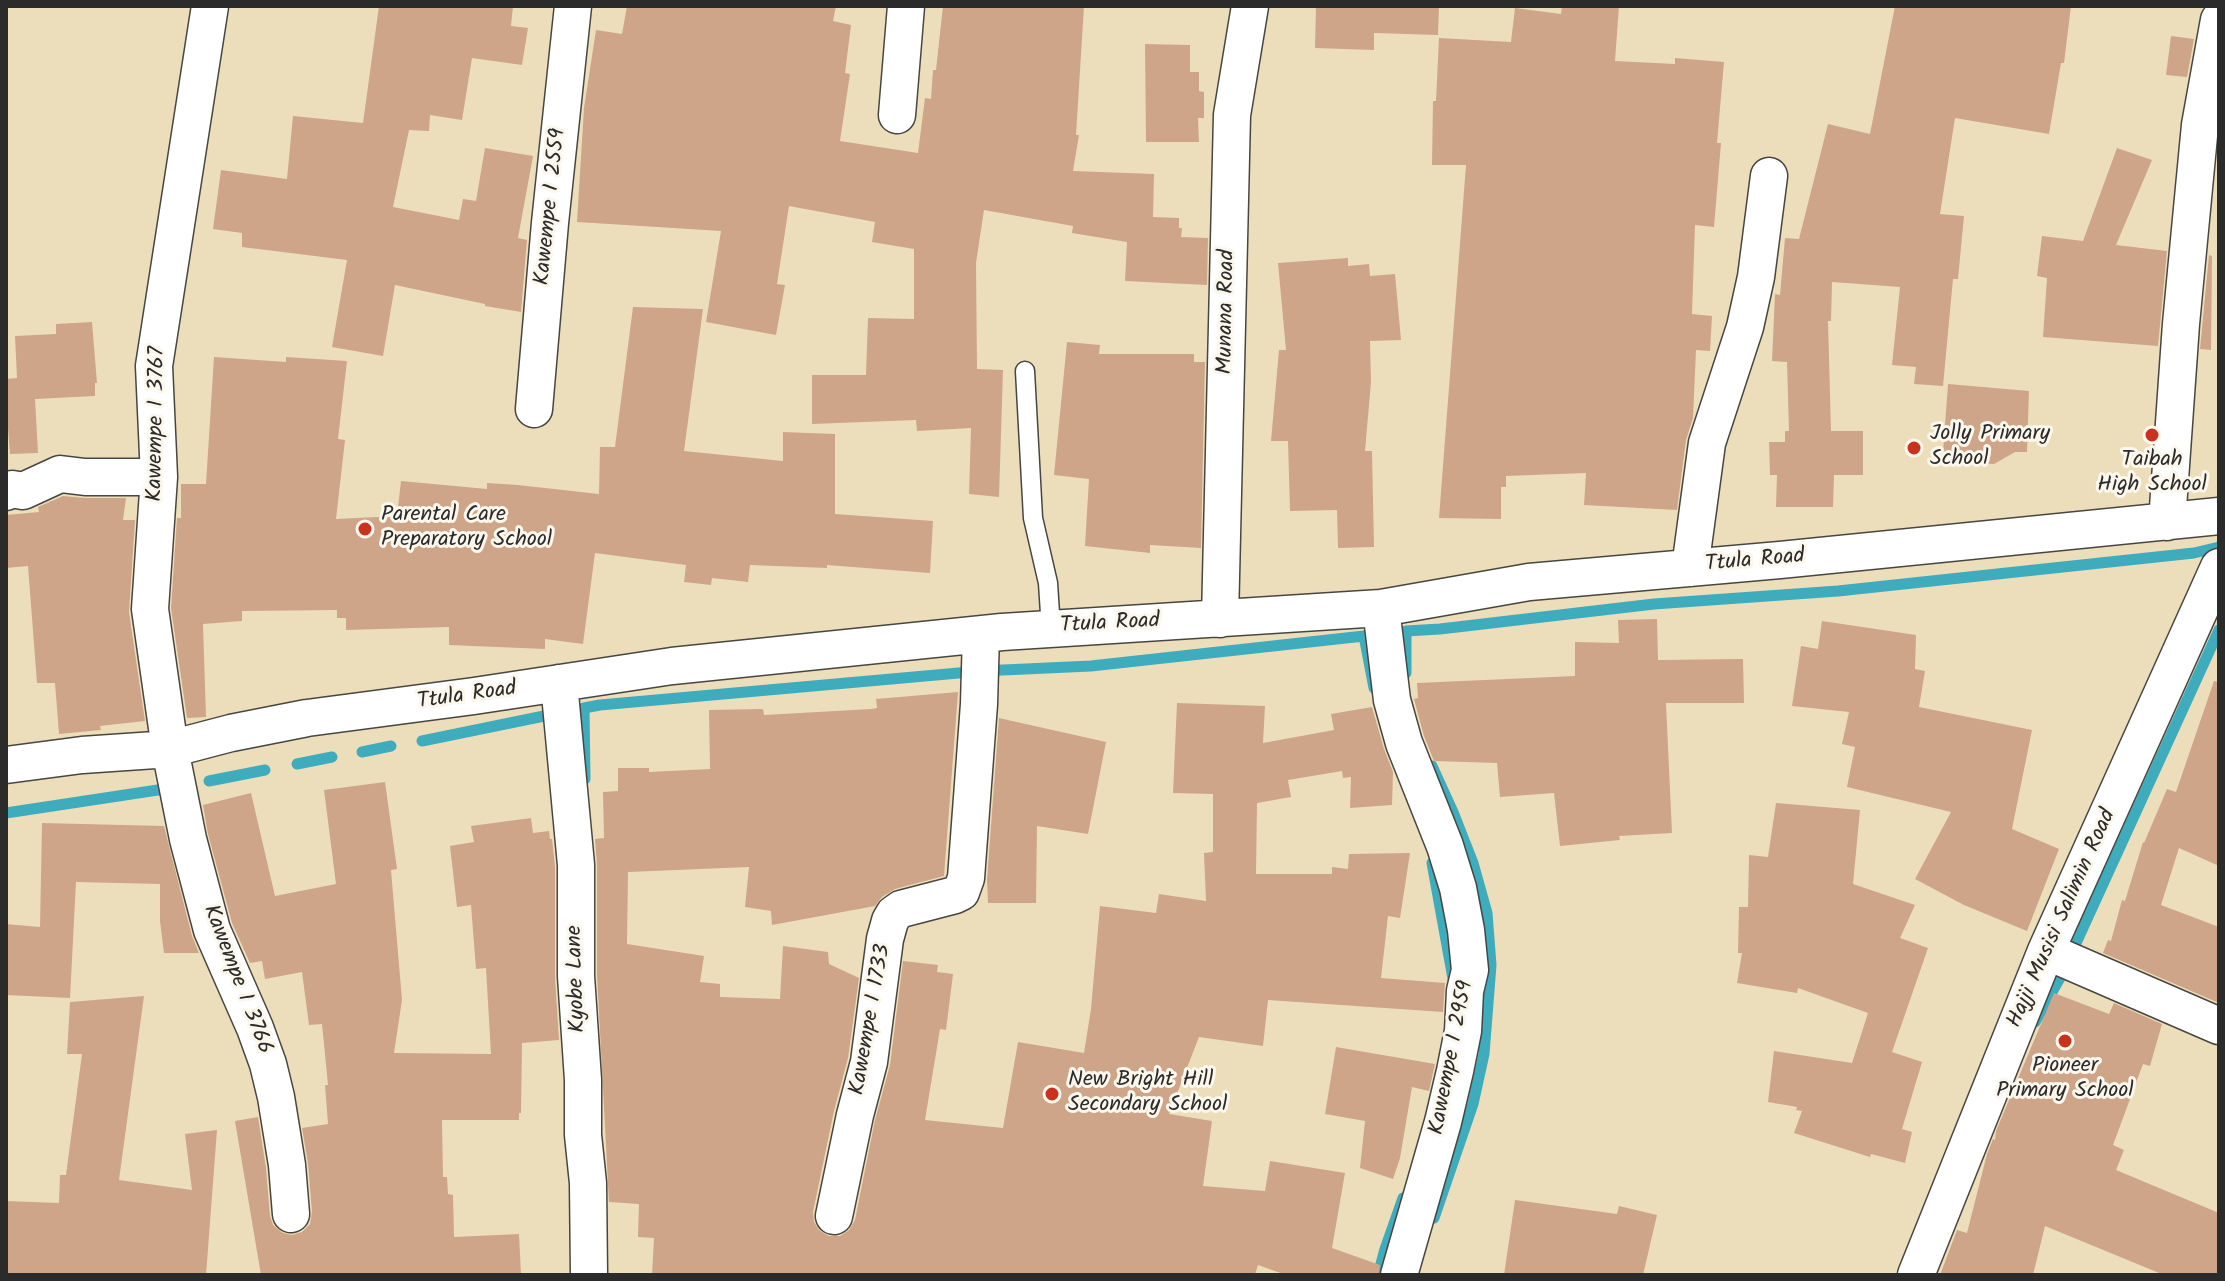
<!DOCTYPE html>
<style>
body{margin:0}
#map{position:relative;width:2225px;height:1281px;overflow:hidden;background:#eddebb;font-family:Kalam,sans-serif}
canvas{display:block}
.frame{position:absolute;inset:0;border:8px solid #2b2b2b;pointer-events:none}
</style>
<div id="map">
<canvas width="2225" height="1281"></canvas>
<div class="frame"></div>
</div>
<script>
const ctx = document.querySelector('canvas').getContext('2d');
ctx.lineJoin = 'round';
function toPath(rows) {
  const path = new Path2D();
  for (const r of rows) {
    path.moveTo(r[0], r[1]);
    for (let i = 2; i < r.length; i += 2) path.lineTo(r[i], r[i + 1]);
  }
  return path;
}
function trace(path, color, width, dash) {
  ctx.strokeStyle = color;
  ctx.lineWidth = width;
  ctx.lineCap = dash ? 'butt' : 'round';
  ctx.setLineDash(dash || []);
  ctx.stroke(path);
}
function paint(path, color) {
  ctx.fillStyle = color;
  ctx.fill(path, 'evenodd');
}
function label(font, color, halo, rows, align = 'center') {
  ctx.font = font + ' Kalam,sans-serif';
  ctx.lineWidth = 6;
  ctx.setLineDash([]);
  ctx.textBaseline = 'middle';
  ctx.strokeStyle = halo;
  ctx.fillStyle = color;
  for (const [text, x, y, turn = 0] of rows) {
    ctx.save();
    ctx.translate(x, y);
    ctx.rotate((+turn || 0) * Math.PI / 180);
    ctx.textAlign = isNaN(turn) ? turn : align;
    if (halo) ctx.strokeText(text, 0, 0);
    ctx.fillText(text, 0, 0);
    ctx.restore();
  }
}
trace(toPath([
 [1406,673,1406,631,1440,629,1654,604,1838,591,2194,553,2219,547],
 [422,741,549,715],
 [362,752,391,746],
 [297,764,332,757],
 [1432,766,1453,812,1473,863,1487,913,1491,965,1484,1054,1473,1104,1434,1218],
 [585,779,584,708,600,705,981,671,1091,666,1364,636,1374,688],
 [209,781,265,770],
 [6,813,171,788],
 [1432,863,1454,984],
 [2035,1022,2061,976,2219,630],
 [1378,1275,1385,1249,1403,1198]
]), '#3facbd', 11);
paint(toPath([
 [379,6,513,6,511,26,528,28,522,65,472,58,462,120,430,115,429,131,409,130,393,207,459,220,463,199,476,201,485,148,533,156,518,238,527,240,521,312,485,306,485,304,395,285,383,356,332,347,347,260,242,247,242,233,213,229,221,170,287,179,293,116,363,123],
 [627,6,836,6,833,21,851,25,845,73,850,74,840,141,918,153,925,98,931,99,933,70,936,70,943,6,1084,6,1076,135,1079,135,1073,171,1154,174,1153,217,1179,218,1179,228,1182,228,1181,237,1208,238,1207,285,1125,281,1127,242,1072,233,1073,226,984,210,976,263,977,369,1003,370,999,497,969,494,971,428,917,431,916,420,812,424,812,375,866,375,868,318,914,319,914,249,872,242,875,222,789,206,777,284,785,285,776,335,706,322,721,231,577,222,584,108,596,30,622,34],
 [1316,6,1439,6,1438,35,1374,33,1374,50,1315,48],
 [1562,6,1619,6,1615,61,1675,64,1675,58,1724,62,1717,143,1721,143,1714,227,1695,225,1692,314,1712,316,1710,351,1696,350,1693,418,1686,440,1677,510,1584,505,1586,473,1506,476,1506,487,1501,487,1501,519,1439,518,1466,165,1432,165,1433,101,1436,101,1439,38,1511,42,1515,8,1561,14],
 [1895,6,2071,6,2064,63,2061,63,2049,134,1955,118,1940,214,1964,216,1958,279,1953,279,1943,386,1914,384,1916,367,1892,365,1900,287,1832,282,1831,321,1828,321,1831,431,1863,431,1863,475,1834,475,1833,507,1776,507,1777,475,1770,475,1769,442,1785,442,1785,431,1789,431,1787,362,1772,361,1775,294,1780,295,1785,238,1799,239,1828,124,1870,134],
 [2171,36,2194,39,2187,77,2166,75],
 [1145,44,1190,45,1190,72,1199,72,1199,91,1204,92,1204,118,1198,118,1199,142,1146,142],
 [2117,148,2152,160,2116,245,2167,251,2158,346,2043,337,2047,278,2037,276,2042,236,2083,241],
 [2209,255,2212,256,2211,350,2200,349],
 [1348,258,1348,266,1369,264,1370,276,1395,274,1401,340,1370,341,1371,382,1365,451,1372,451,1374,547,1338,548,1337,510,1290,511,1288,441,1271,441,1279,350,1286,350,1278,263],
 [633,307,703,309,684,451,783,461,783,432,835,434,835,514,933,521,930,573,827,565,827,568,750,565,748,582,712,578,711,585,684,582,686,565,595,553,583,644,545,639,545,649,449,645,449,627,346,630,346,618,337,618,337,610,242,611,242,621,203,624,206,717,187,718,171,608,177,518,181,518,181,484,206,484,214,357,286,362,286,357,347,361,338,439,345,440,336,519,397,516,401,481,487,489,487,483,518,485,599,494,600,447,615,447],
 [92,322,97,383,95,383,95,396,35,399,38,453,10,454,8,428,6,428,6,379,17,378,15,336,56,334,56,324],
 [1067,342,1100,345,1099,354,1194,354,1194,362,1205,362,1201,548,1150,545,1150,553,1085,546,1089,479,1054,475],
 [1948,384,2029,391,2027,452,2015,452,1994,464,1974,463,1958,454,1943,453],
 [63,496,85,498,126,498,123,520,135,520,129,612,145,721,100,726,101,730,59,734,55,683,37,683,28,566,6,568,6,515,39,512,38,507],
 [1657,619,1658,660,1743,659,1744,703,1666,703,1672,833,1619,836,1620,840,1560,846,1554,793,1500,797,1497,763,1434,761,1424,736,1414,699,1418,698,1417,683,1575,676,1575,642,1619,643,1618,620],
 [1822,621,1916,635,1915,669,1925,671,1919,707,2032,730,2012,829,2059,849,2027,931,1964,905,1915,879,1951,812,1847,787,1855,747,1842,744,1849,712,1792,706,1801,646,1818,649],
 [2214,681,2219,682,2219,866,2179,848,2161,905,2219,927,2219,1003,2103,953,2108,940,2111,941,2122,900,2125,901,2143,842,2144,843,2167,789,2176,792],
 [958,692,944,876,895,889,882,897,875,906,772,925,771,911,745,907,749,867,628,872,627,944,704,956,700,982,720,984,720,997,780,999,783,946,828,952,829,964,859,978,848,1058,834,1111,813,1212,814,1222,820,1231,829,1236,840,1236,849,1230,855,1220,875,1120,890,1065,903,961,938,965,937,972,953,974,946,1030,940,1029,925,1120,1003,1128,1018,1042,1084,1053,1091,1009,1100,906,1156,913,1159,894,1206,901,1204,853,1213,852,1213,794,1173,793,1177,703,1265,706,1263,743,1334,730,1331,714,1372,707,1384,749,1393,772,1392,805,1350,808,1351,777,1343,778,1342,771,1288,780,1291,797,1257,803,1256,874,1332,874,1332,867,1348,869,1349,854,1410,853,1400,918,1388,916,1381,978,1445,983,1443,1012,1268,1000,1263,1046,1199,1037,1169,1114,1212,1121,1203,1186,1265,1191,1270,1161,1345,1173,1332,1248,1380,1265,1379,1275,1286,1275,1258,1265,1255,1275,652,1275,654,1238,638,1237,639,1204,609,1202,597,975,597,865,595,839,604,838,603,792,618,791,618,768,649,768,649,772,710,769,709,710,763,709,764,715,871,709,877,708,876,699],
 [999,718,1106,742,1088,834,1037,826,1036,903,988,903,987,880],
 [385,782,397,869,391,870,402,1000,394,1053,491,1054,486,968,476,969,471,905,457,907,450,846,474,842,471,826,531,818,533,833,549,831,550,839,552,839,555,866,555,977,559,1040,522,1043,521,1113,519,1113,519,1120,442,1120,443,1177,447,1177,448,1194,453,1195,454,1237,519,1234,521,1275,261,1275,235,1121,258,1117,266,1168,270,1216,273,1225,283,1233,292,1235,302,1232,310,1224,312,1212,308,1163,302,1128,328,1124,325,1085,328,1085,322,1024,309,1025,302,972,265,979,262,961,250,963,232,923,208,834,203,805,251,793,275,896,336,884,324,790],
 [1776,803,1860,810,1853,884,1915,905,1900,938,1928,948,1892,1052,1922,1062,1902,1129,1912,1132,1905,1163,1871,1154,1870,1157,1794,1133,1802,1111,1796,1110,1797,1107,1768,1102,1774,1051,1852,1063,1868,1013,1798,988,1797,993,1737,983,1742,953,1738,953,1739,907,1748,907,1749,855,1768,857],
 [42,823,164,826,192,936,199,953,164,953,160,921,160,884,76,882,70,998,6,995,6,924,40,927],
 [2054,993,2109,1014,2114,1003,2162,1024,2150,1066,2143,1064,2113,1145,2124,1150,2116,1170,2219,1213,2219,1275,2164,1275,2045,1226,2033,1275,1940,1275,1957,1230,1967,1233,1987,1154,1993,1139,1995,1140,1996,1131],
 [144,996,119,1180,192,1190,185,1134,217,1130,206,1275,6,1275,6,1201,59,1203,60,1175,66,1175,82,1054,67,1054,70,1002],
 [1336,1047,1435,1064,1429,1091,1412,1087,1400,1158,1393,1179,1360,1168,1365,1121,1325,1114],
 [1515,1200,1617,1214,1619,1206,1657,1215,1643,1275,1504,1275]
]), '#cea589');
const service = toPath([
 [1025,371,1033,518,1048,583,1051,629]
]);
const minor = toPath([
 [210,6,154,366,159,477,150,609,170,749,188,839,212,930,255,1028,268,1064,276,1097,287,1165,291,1214],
 [897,115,906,6],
 [534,409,550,223,573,6],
 [6,492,12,489,23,491,60,474,85,477,159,477],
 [2167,522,2181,324,2200,125,2219,20],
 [1690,568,1707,443,1745,327,1756,277,1769,176],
 [1381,608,1392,700,1404,743,1445,846,1458,888,1466,930,1470,970,1465,991,1463,1031,1455,1071,1443,1122,1399,1275],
 [1220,619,1232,115,1250,6],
 [559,683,576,865,576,976,583,1080,583,1135,588,1183,589,1275],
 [6,765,82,755,170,749,231,733,307,718,474,696,672,666,1002,632,1381,608,1529,582,1780,560,2219,516],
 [2046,951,2219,1026],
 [834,1216,855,1115,869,1062,885,939,890,921,894,914,901,909,955,895,961,892,966,878,979,704,981,634],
 [1916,1275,2046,951,2219,567]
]);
trace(service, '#484641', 21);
trace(minor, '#484641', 39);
trace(service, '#fff', 18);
trace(minor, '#fff', 36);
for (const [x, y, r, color] of [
 [2152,435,8,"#c8321e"],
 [1914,448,8,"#c8321e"],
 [365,529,8,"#c8321e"],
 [2065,1041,8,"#c8321e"],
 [1052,1094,8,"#c8321e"]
]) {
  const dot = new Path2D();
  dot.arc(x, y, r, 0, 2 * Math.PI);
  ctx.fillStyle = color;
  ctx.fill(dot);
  trace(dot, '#fbf7ec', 3);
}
label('22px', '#2b2b2b', '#fbf7ec', [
 ["Kawempe I 2559",552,207,-84],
 ["Munana Road",1228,312,-89],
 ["Kawempe I 3767",158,424,-89],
 ["Ttula Road",1755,562,-5],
 ["Ttula Road",1110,625,-3],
 ["Ttula Road",467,697,-8],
 ["Hajji Musisi Salimin Road",2063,919,-66],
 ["Kyobe Lane",578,979,-92],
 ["Kawempe I 3766",236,980,69],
 ["Kawempe I 1733",872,1020,-80],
 ["Kawempe I 2959",1453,1058,-79]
]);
label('22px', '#2b2b2b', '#fbf7ec', [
 ["Jolly Primary",1930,435],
 ["School",1930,460],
 ["Taibah",2152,461,"center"],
 ["High School",2152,486,"center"],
 ["Parental Care",381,516],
 ["Preparatory School",381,541],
 ["Pioneer",2065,1067,"center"],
 ["Primary School",2065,1092,"center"],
 ["New Bright Hill",1068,1081],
 ["Secondary School",1068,1106]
], 'left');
</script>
